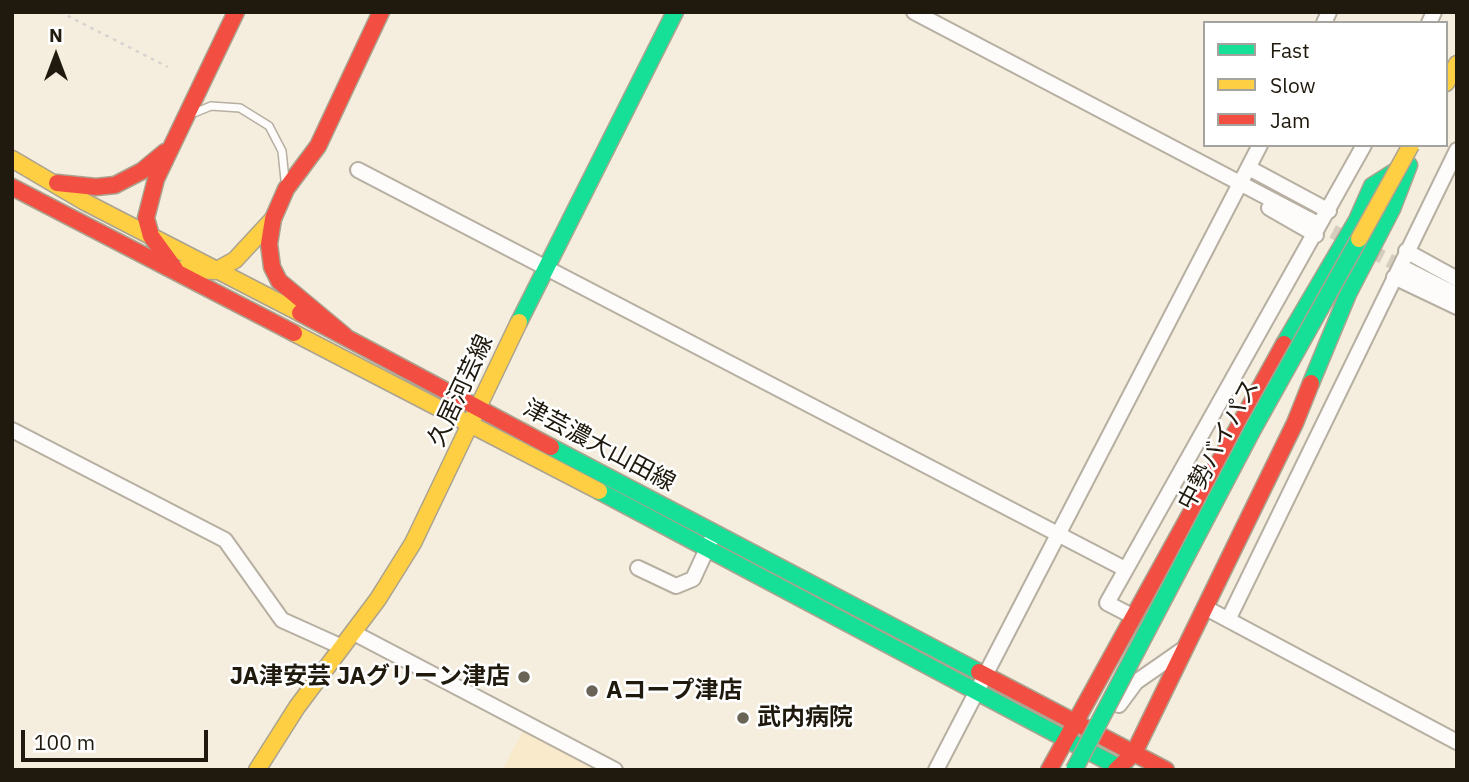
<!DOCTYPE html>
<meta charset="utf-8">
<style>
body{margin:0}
#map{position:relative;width:1469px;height:782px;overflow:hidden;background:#f5eede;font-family:"IBM Plex Sans",sans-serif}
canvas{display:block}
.frame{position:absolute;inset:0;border:14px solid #1f1a0d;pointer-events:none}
.legend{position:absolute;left:1203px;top:21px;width:245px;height:126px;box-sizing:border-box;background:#fff;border:2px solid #a5a39e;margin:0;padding:9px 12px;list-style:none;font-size:21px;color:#1f1a0d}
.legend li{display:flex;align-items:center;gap:14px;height:35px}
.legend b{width:35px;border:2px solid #a5a39e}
.north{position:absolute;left:21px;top:21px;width:70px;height:70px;-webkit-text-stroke:5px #fff;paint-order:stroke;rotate:0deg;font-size:19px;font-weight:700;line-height:28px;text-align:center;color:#1f1a0d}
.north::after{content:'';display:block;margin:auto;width:24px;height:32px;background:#1f1a0d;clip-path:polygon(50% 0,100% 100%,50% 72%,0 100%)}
.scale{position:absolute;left:21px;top:730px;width:187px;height:32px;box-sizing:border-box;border:4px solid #1f1a0d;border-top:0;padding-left:9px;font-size:21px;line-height:24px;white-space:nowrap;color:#1f1a0d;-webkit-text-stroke:5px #fff;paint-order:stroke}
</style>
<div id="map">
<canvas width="1469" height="782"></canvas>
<div class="frame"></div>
<ul class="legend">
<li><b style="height:9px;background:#16e098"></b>Fast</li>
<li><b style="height:9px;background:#ffcf43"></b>Slow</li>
<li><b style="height:9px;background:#f24e42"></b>Jam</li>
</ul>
<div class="north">N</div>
<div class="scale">100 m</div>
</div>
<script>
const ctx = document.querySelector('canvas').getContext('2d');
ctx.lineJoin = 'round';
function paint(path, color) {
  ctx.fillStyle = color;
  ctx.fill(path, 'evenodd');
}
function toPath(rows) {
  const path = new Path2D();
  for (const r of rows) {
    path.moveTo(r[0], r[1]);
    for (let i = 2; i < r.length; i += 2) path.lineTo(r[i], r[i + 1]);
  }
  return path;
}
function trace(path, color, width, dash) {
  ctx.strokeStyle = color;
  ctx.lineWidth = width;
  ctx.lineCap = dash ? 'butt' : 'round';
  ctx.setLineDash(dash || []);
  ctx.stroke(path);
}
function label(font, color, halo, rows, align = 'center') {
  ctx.font = font + ' "IBM Plex Sans","Noto Sans JP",sans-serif';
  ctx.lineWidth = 5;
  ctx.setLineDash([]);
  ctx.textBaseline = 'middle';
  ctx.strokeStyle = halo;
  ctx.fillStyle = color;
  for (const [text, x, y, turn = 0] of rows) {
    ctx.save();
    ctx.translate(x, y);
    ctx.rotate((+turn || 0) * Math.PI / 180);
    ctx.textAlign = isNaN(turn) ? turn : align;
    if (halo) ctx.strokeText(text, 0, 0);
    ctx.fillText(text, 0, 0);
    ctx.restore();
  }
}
paint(toPath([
 [523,731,598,770,502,770]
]), '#f8eacb');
trace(toPath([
 [1314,222,1404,268]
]), '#d5cebf', 14, [14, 7]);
const lane = toPath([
 [194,113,211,106,240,108,269,126,282,151,285,180]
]);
const street = toPath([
 [914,12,1314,222],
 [1324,23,1329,12],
 [1429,23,1434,12],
 [1249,168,1329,211],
 [358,170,1125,569],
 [1269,208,1316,235],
 [1406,251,1457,279],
 [1404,268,1457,295],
 [1394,277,1457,307],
 [12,430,225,540,282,620,342,647],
 [638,568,676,586,693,579,711,540],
 [1206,608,1457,742],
 [1134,617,1107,603,1364,145],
 [1228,620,1457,150],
 [354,633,615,770],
 [1119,705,1136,682,1182,650],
 [936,770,1260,145]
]);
const fast = toPath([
 [519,322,675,12],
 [1284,344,1357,220,1372,186,1402,167],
 [1311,383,1348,294,1392,209,1409,165],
 [551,447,979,672],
 [599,491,1124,770]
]);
const slow = toPath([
 [1446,83,1457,64],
 [12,159,85,202,300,313],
 [175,269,215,271,235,260,273,219],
 [294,333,599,491],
 [257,770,297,707,378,599,413,543,519,322]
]);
const jam = toPath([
 [57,183,96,187,115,185,142,171,165,152],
 [12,187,294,333],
 [175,269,151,236,146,218,156,179,236,12],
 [300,313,551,447],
 [345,336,279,281,272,267,269,244,273,219,286,189,318,146,381,12],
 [979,672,1166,770],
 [1049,770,1284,344],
 [1116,770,1134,753,1295,423,1311,383]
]);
trace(lane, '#b6afa2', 10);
trace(street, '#b6afa2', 18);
trace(fast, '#aba38f', 19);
trace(slow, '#aba38f', 19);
trace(jam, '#aba38f', 19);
trace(toPath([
 [60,12,168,67]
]), '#d6d4cf', 2.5, [3.5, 5]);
trace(lane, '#fefcfa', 7);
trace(street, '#fefcfa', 14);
trace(fast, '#16e098', 16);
trace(slow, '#ffcf43', 16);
trace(jam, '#f24e42', 16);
const fastBridge = toPath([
 [1074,770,1253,429,1359,239]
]);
const slowBridge = toPath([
 [1359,239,1411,145]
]);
trace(fastBridge, '#aba38f', 19, []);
trace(slowBridge, '#aba38f', 19, []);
trace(fastBridge, '#16e098', 16);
trace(slowBridge, '#ffcf43', 16);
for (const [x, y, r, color] of [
 [524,677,7,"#6a6456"],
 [592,691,7,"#6a6456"],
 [743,718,7,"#6a6456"]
]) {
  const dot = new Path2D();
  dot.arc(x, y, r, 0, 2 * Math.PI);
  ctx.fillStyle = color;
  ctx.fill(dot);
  trace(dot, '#fff', 2.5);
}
label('24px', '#1f1a0d', '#fff', [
 ["久居河芸線",461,391,-65],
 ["中勢バイパス",1219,445,-62],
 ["津芸濃大山田線",599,446,28]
]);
label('bold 24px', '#1f1a0d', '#fff', [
 ["JA津安芸 JAグリーン津店",510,677,"right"],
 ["Aコープ津店",606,691],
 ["武内病院",757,718]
], 'left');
</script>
